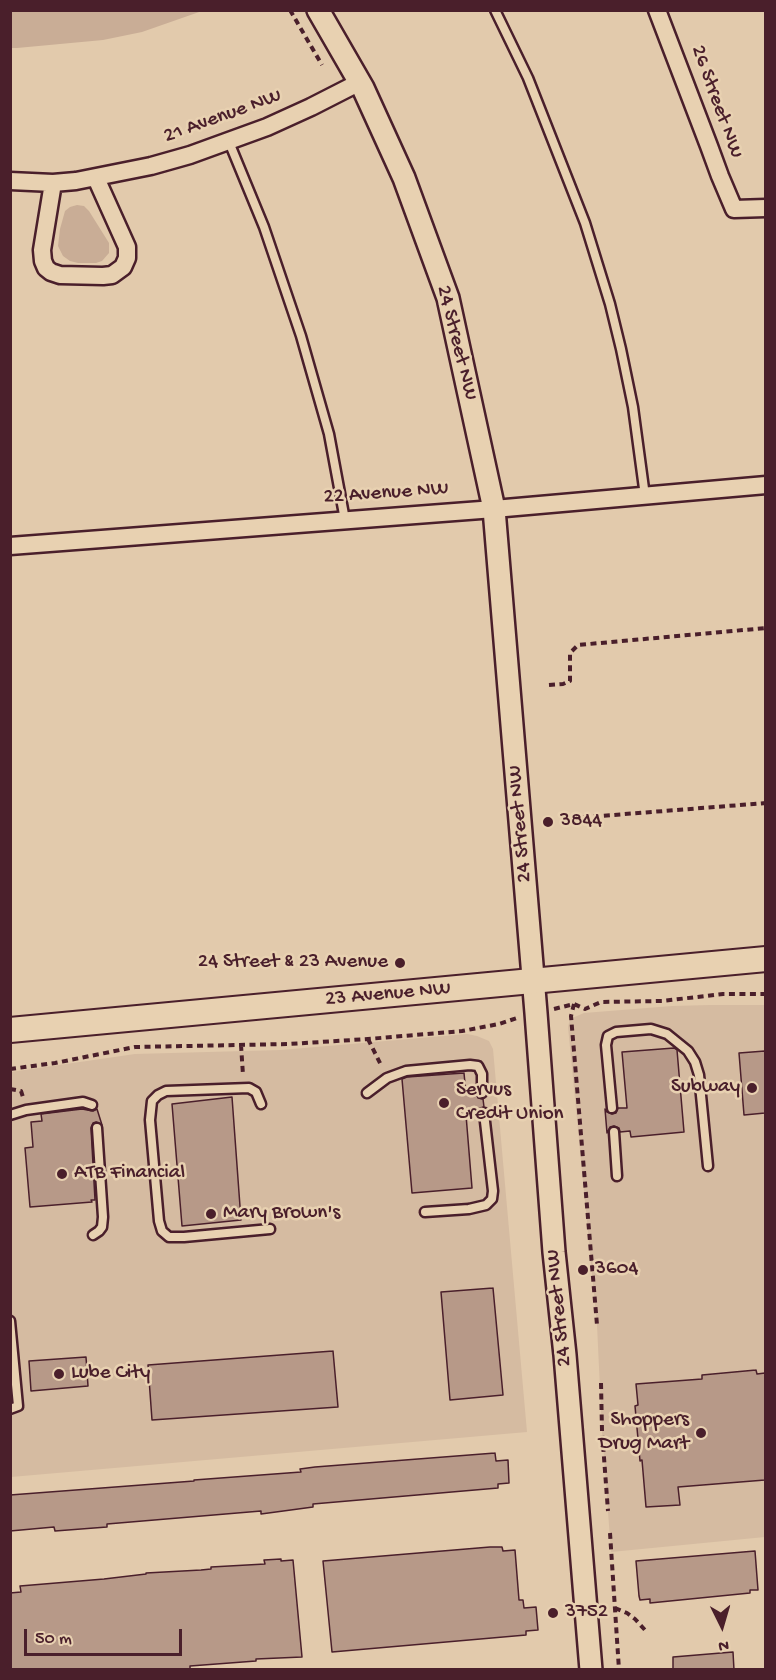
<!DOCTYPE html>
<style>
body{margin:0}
#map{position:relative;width:776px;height:1680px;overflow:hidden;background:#e2caac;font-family:"Gochi Hand",sans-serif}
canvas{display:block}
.frame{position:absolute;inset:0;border:12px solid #4a1f2b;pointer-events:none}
.north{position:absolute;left:692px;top:1596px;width:60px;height:60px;-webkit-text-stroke:4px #e8d1b1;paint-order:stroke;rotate:175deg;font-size:16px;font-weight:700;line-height:24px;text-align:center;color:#4a1f2b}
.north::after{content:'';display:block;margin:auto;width:21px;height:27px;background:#4a1f2b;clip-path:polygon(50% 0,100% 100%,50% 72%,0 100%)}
.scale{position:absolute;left:24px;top:1629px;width:158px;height:27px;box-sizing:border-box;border:3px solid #4a1f2b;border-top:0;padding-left:8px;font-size:18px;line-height:21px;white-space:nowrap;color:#4a1f2b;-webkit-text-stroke:4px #e8d1b1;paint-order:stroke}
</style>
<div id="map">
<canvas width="776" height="1680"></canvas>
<div class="frame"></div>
<div class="north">N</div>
<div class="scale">50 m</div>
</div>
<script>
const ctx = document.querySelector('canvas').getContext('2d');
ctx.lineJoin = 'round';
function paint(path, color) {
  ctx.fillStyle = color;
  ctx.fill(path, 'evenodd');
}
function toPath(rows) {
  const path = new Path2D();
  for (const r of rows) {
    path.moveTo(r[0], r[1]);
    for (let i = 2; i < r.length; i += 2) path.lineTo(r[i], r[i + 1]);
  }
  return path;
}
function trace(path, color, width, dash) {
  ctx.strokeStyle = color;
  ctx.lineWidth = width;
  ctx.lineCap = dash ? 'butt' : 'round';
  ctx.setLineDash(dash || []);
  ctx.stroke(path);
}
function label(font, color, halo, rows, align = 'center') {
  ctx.font = font + ' "Gochi Hand",sans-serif';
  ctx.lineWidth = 5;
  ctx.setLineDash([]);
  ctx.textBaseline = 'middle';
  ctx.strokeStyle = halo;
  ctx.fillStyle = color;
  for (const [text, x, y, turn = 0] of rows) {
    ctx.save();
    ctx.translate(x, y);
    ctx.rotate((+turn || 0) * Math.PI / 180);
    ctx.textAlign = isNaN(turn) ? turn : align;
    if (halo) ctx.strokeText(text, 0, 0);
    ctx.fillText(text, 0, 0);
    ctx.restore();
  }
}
paint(toPath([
 [710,1005,765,1005,765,1537,611,1552,602,1431,597,1325,568,1027,570,1019,584,1013,672,1006],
 [467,1034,477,1036,489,1041,493,1049,527,1432,11,1477,11,1072,135,1054,281,1050]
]), '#d5bba1');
paint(toPath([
 [10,11,11,10,202,11,142,32,103,40,17,48,11,48],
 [77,205,84,206,89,211,109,243,109,253,102,261,96,263,78,263,70,261,63,256,58,246,60,229,65,211,70,207]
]), '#c9ad96');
const building = toPath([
 [674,1048,677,1050,684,1132,631,1137,630,1131,620,1132,619,1128,614,1126,610,1127,607,1133,605,1109,607,1112,612,1114,616,1113,618,1108,627,1108,622,1052,674,1048],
 [765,1051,765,1113,744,1115,739,1053,765,1051],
 [464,1073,466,1094,476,1093,478,1098,483,1099,484,1107,480,1108,478,1113,466,1115,472,1188,412,1193,402,1079,407,1077,464,1073],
 [232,1097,241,1220,182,1226,172,1104,232,1097],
 [82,1109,93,1111,97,1109,102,1125,96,1122,93,1123,91,1128,95,1200,91,1200,92,1202,30,1207,25,1148,33,1147,31,1122,42,1121,41,1114,82,1109],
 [493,1288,503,1395,450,1400,441,1292,493,1288],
 [333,1351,338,1407,152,1420,148,1365,333,1351],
 [86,1357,88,1386,31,1391,29,1361,86,1357],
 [756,1370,757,1374,765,1373,765,1480,678,1487,680,1505,646,1507,642,1460,640,1461,635,1406,638,1405,636,1384,702,1379,702,1375,756,1370],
 [495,1453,496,1461,508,1460,509,1483,498,1484,498,1488,313,1504,313,1507,261,1514,261,1511,107,1524,107,1527,55,1531,54,1527,10,1531,10,1495,194,1481,194,1480,301,1472,300,1469,315,1467,495,1453],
 [490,1547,502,1547,503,1551,515,1550,519,1600,523,1600,524,1608,536,1607,538,1630,526,1631,526,1635,332,1652,323,1561,490,1547],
 [755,1551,758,1590,750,1590,750,1593,650,1603,650,1599,640,1600,639,1596,636,1561,755,1551],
 [281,1559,281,1561,293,1560,302,1657,256,1659,256,1661,190,1666,190,1670,10,1670,10,1593,21,1592,20,1586,104,1579,146,1574,146,1573,201,1570,211,1569,211,1567,265,1564,264,1560,281,1559],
 [733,1652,734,1670,673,1670,673,1657,733,1652]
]);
paint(building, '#b79988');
trace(building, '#4a1f2b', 1.5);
const service = toPath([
 [495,10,528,78,585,223,610,304,621,349,633,407,645,496],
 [229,142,264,227,301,336,329,434,345,520],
 [367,1093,387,1078,406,1071,470,1065,478,1066,482,1074,482,1093],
 [261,1104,256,1092,249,1088,166,1091,158,1095,152,1101,150,1120,159,1221,162,1231,169,1237,184,1237,270,1229],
 [612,1108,606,1045,608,1036,616,1032,651,1029,667,1034,688,1051,695,1062,699,1075,708,1166],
 [10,1115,26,1110,83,1102,92,1105],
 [614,1132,617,1176],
 [425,1212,469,1209,486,1205,492,1199,493,1191,484,1113],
 [93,1235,99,1231,102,1227,103,1217,97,1128],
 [10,1321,18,1406,10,1409]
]);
const minor = toPath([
 [657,10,709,146,720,176,734,209,766,208],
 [10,181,53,183,76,181,151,166,190,155,267,127,311,107,360,82],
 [53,183,42,250,43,261,46,268,51,272,60,275,103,276,112,275,123,267,127,258,127,247,96,178],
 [10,546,494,509,766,485]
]);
const tertiary = toPath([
 [318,10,363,88,404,178,448,298,494,509,536,1013,554,1252,565,1355,591,1670]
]);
const secondary = toPath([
 [10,1030,766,959]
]);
trace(service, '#4a1f2b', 13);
trace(minor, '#4a1f2b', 21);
trace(tertiary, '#4a1f2b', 26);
trace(secondary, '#4a1f2b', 28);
trace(toPath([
 [290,10,322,65],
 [549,685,563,684,570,681,570,653,578,645,766,628],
 [562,819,766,803],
 [574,1004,571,1016,597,1325],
 [554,1009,574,1004,585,1009,601,1002,662,1001,723,994,766,994],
 [368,1039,382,1067],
 [241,1045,243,1075],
 [10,1069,55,1063,135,1047,289,1044,368,1039,462,1031,499,1024,517,1018],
 [10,1089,21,1091,23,1097],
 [601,1383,602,1431,608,1511],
 [610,1533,619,1670],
 [615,1608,627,1613,635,1619,645,1630]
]), '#4a1f2b', 4, [6, 4.5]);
trace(service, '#e8d1b1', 8);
trace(minor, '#e8d1b1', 16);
trace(tertiary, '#e8d1b1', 21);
trace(secondary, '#e8d1b1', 24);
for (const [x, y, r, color] of [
 [548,822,6,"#4a1f2b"],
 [400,963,6,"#4a1f2b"],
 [752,1088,6,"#4a1f2b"],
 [444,1103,6,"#4a1f2b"],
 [62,1174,6,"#4a1f2b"],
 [211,1214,6,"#4a1f2b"],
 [583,1270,6,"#4a1f2b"],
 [59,1374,6,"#4a1f2b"],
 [701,1433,6,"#4a1f2b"],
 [553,1613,6,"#4a1f2b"]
]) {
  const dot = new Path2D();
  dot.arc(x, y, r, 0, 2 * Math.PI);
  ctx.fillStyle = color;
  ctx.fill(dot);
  trace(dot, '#e8d1b1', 2);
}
label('21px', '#4a1f2b', '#e8d1b1', [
 ["26 Street NW",716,102,70],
 ["21 Avenue NW",223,117,-20],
 ["24 Street NW",456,343,76],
 ["22 Avenue NW",386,494,-4],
 ["24 Street NW",521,824,-95],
 ["23 Avenue NW",388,995,-5],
 ["24 Street NW",560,1308,-96]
]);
label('21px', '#4a1f2b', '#e8d1b1', [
 ["3844",560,822],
 ["24 Street & 23 Avenue",388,963,"right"],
 ["Subway",740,1088,"right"],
 ["Servus",456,1091],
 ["Credit Union",456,1115],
 ["ATB Financial",74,1174],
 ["Mary Brown's",223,1214],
 ["3604",595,1270],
 ["Lube City",71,1374],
 ["Shoppers",689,1421,"right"],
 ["Drug Mart",689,1445,"right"],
 ["3752",565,1613]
], 'left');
</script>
